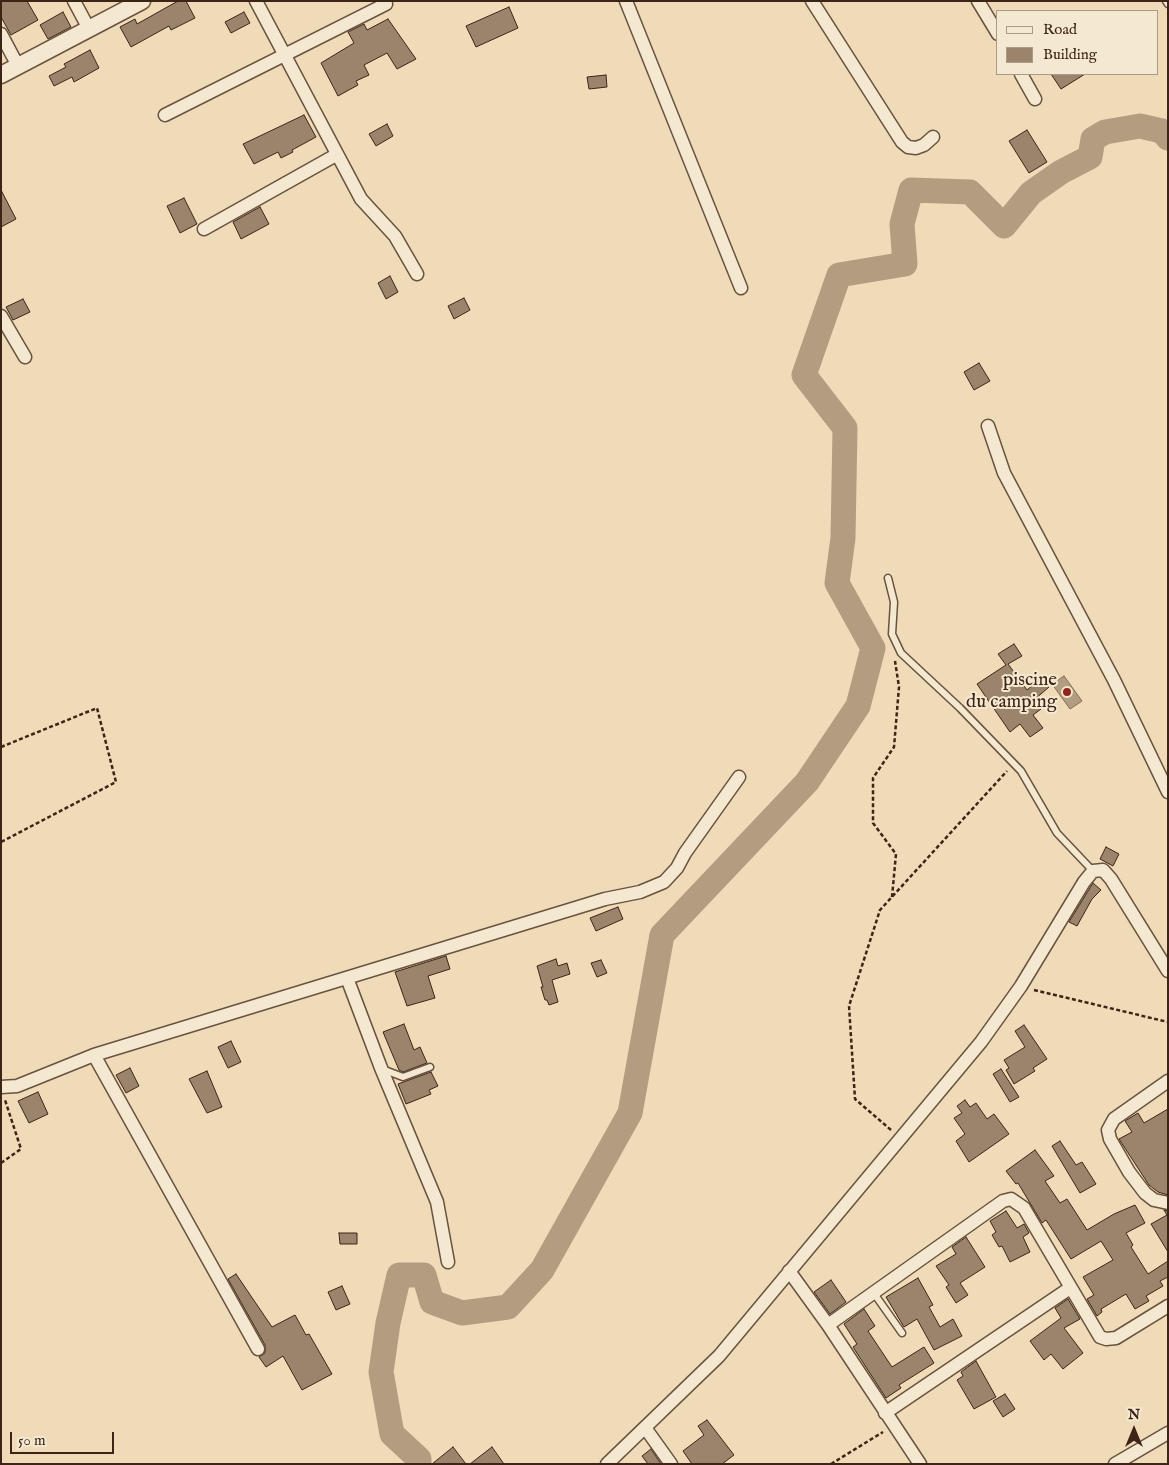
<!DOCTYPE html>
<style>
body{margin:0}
#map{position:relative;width:1169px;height:1465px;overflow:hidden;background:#f0dbb8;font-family:"IM FELL English",serif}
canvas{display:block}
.frame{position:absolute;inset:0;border:2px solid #3c2517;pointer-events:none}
.legend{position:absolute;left:996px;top:10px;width:162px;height:65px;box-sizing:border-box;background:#f5e8d1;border:1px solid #ab9a87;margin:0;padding:6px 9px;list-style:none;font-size:15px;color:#3c2517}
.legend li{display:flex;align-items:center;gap:10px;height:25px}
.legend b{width:25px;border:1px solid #ab9a87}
.north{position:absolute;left:1109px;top:1405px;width:50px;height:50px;-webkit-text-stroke:4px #f5e8d1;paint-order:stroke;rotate:0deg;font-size:14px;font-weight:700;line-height:20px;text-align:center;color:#3c2517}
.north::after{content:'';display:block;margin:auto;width:18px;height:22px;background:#3c2517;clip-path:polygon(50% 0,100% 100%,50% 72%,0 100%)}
.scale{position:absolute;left:10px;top:1432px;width:104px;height:22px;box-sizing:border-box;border:2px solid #3c2517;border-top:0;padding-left:6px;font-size:15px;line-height:18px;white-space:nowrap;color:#3c2517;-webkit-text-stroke:4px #f5e8d1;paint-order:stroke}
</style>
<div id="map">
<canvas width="1169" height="1465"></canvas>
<div class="frame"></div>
<ul class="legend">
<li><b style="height:6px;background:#f5e8d1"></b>Road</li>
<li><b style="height:14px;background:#9a846b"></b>Building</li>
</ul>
<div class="north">N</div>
<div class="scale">50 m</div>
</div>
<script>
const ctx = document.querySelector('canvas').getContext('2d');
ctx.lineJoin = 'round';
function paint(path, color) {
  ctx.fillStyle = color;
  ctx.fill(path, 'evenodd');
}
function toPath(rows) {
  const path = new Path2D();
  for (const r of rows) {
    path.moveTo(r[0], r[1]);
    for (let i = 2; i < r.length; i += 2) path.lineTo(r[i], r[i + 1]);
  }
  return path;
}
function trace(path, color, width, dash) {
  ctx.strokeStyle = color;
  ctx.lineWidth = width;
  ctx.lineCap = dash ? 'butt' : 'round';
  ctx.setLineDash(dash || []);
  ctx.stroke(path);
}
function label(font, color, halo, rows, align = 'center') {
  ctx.font = font + ' "IM FELL English",serif';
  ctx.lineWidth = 4;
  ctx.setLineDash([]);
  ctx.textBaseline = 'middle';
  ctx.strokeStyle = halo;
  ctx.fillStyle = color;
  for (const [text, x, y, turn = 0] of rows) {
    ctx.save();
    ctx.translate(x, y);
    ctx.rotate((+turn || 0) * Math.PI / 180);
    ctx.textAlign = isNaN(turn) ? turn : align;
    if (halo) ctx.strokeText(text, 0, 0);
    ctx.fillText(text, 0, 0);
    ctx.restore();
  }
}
const water = toPath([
 [1064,676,1082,701,1070,709,1052,684,1064,676]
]);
paint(water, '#b39d81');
trace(water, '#836d57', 1);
trace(toPath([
 [419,1464,419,1459,392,1434,381,1372,388,1323,399,1275,424,1275,432,1302,462,1313,508,1307,542,1270,630,1113,662,935,807,782,858,706,873,648,837,583,843,538,845,428,804,375,839,275,905,264,902,224,911,190,970,192,1004,226,1031,193,1061,172,1090,157,1093,139,1105,132,1140,126,1162,131,1168,138]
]), '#b39d81', 25);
const building = toPath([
 [1,1,27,1,38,20,11,35,1,17,1,1],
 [178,1,186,1,195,18,171,30,169,26,131,47,120,27,135,19,137,24,178,1],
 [509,7,518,28,476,47,466,26,509,7],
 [63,12,71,27,48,39,40,25,63,12],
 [244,12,250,23,231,33,225,22,244,12],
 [388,19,416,59,397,69,387,53,364,65,369,75,356,81,358,85,338,96,321,63,354,43,348,32,364,24,367,30,388,19],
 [90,50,99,68,74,82,72,77,54,86,49,76,66,67,64,64,90,50],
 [1051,74,1085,74,1061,89,1051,74],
 [606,75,607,87,589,89,587,77,606,75],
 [304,115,316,137,292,150,293,152,281,158,278,152,254,164,243,144,304,115],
 [387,124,393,136,376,146,369,134,387,124],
 [1027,130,1047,162,1029,173,1009,141,1027,130],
 [1,190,16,219,1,227,1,190],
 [184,198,197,224,180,233,167,206,184,198],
 [260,207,269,224,241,239,233,222,260,207],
 [390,276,398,292,386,299,378,283,390,276],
 [464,298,470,310,454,319,448,306,464,298],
 [23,299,30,312,13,320,6,307,23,299],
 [979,363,990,381,974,390,964,372,979,363],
 [1014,644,1022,656,1008,664,1027,690,1041,678,1049,687,1034,700,1041,709,1033,715,1043,728,1030,737,1020,724,1010,732,977,684,1006,665,998,654,1014,644],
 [1106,847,1119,854,1113,866,1100,859,1106,847],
 [1093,883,1101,890,1092,899,1077,926,1069,922,1093,883],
 [618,907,623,919,596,931,590,918,618,907],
 [446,956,450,969,428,976,435,998,407,1006,395,972,446,956],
 [556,959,558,966,567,963,570,974,552,980,558,1002,549,1005,547,1000,545,1000,541,987,543,987,537,966,556,959],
 [601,960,607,973,597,977,591,963,601,960],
 [404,1024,414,1050,420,1047,427,1063,403,1072,399,1070,383,1032,404,1024],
 [1024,1025,1047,1059,1033,1068,1035,1071,1014,1084,1006,1070,1009,1068,1004,1060,1025,1047,1015,1031,1024,1025],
 [231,1041,241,1062,228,1068,218,1047,231,1041],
 [130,1068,139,1086,126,1093,116,1075,130,1068],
 [1001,1069,1019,1097,1010,1102,993,1074,1001,1069],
 [207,1071,222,1107,207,1113,189,1079,207,1071],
 [431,1072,438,1086,429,1090,431,1094,406,1104,398,1084,431,1072],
 [38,1092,48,1114,29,1123,18,1101,38,1092],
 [965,1100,970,1107,976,1103,987,1119,994,1114,1009,1134,969,1162,956,1141,965,1134,954,1118,962,1113,957,1106,965,1100],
 [1168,1109,1168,1195,1158,1192,1149,1185,1119,1139,1132,1132,1125,1121,1138,1113,1144,1123,1168,1109],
 [1060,1141,1076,1165,1082,1162,1096,1184,1080,1193,1052,1146,1060,1141],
 [1035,1150,1054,1176,1045,1181,1060,1203,1067,1199,1087,1230,1114,1214,1135,1205,1145,1223,1126,1233,1133,1245,1131,1247,1148,1274,1168,1261,1168,1277,1160,1281,1163,1286,1146,1296,1149,1301,1135,1309,1126,1294,1101,1309,1102,1312,1097,1316,1087,1299,1094,1295,1083,1277,1113,1260,1101,1241,1071,1259,1046,1220,1042,1223,1018,1183,1016,1184,1006,1171,1035,1150],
 [1164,1210,1168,1211,1168,1252,1151,1224,1167,1215,1164,1210],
 [1006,1211,1017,1228,1024,1224,1029,1233,1023,1237,1030,1252,1010,1262,1002,1246,999,1247,992,1235,996,1232,990,1221,1006,1211],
 [339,1233,357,1233,357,1244,340,1244,339,1233],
 [966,1237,985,1267,960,1283,968,1295,956,1303,946,1287,949,1285,936,1266,956,1254,952,1247,966,1237],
 [236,1274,272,1327,295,1315,306,1335,309,1334,332,1374,302,1390,283,1356,266,1367,259,1357,265,1353,265,1345,228,1279,236,1274],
 [918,1278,933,1305,929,1307,940,1327,953,1319,962,1336,934,1350,917,1319,904,1327,886,1297,918,1278],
 [831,1280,846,1302,830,1314,814,1292,831,1280],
 [342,1286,350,1304,336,1310,328,1292,342,1286],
 [1068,1299,1080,1319,1064,1328,1083,1353,1063,1369,1051,1354,1044,1360,1030,1341,1061,1318,1055,1308,1068,1299],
 [864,1309,875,1326,868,1331,892,1367,924,1347,934,1363,899,1385,901,1388,886,1398,853,1347,857,1344,844,1324,864,1309],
 [976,1361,996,1397,974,1409,957,1380,963,1376,961,1372,976,1361],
 [1005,1394,1015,1409,1003,1417,993,1401,1005,1394],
 [707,1420,734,1455,722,1464,692,1464,683,1451,704,1435,698,1426,707,1420],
 [453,1447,466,1464,432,1464,453,1447],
 [492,1447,504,1464,470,1464,492,1447],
 [651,1449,661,1464,648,1464,642,1456,651,1449]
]);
paint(building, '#9a846b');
trace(building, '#3c2517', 1);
const service = toPath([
 [1166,1,1168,4],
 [888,578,894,602,892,634,901,653,960,708,1021,771,1057,833,1093,871],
 [382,1069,403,1077,430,1067],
 [873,1292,902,1333]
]);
const minor = toPath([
 [74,1,89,29],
 [256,1,361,199,395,236,417,274],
 [626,1,741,288],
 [812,1,902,142,908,147,916,148,924,145,933,137],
 [978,1,998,34],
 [1,34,18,66],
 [1021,74,1035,99],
 [165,115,386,4],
 [204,229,336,155],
 [1,316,25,357],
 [988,426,1004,473,1114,680,1168,792],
 [347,978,381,1068,437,1202,448,1262],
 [94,1055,258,1349],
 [1168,1081,1114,1119,1108,1130,1110,1139,1129,1172,1145,1193,1154,1200,1168,1203],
 [1,1087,17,1086,94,1055,605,899,640,892,664,882,677,868,685,853,739,777],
 [789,1271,828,1325,920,1464],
 [828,1325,1003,1201,1011,1199,1024,1208,1100,1337,1106,1339,1116,1338,1168,1306],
 [885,1413,1070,1288],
 [646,1429,671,1464],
 [607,1464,719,1356,981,1042,1021,986,1084,882,1093,871,1103,870,1111,879,1168,971],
 [1115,1464,1168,1433]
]);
const tertiary = toPath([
 [1,75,142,1]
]);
trace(service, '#69523f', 9);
trace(minor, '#69523f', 15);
trace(tertiary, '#69523f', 19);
trace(toPath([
 [1,747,97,708,116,782,1,842],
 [892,897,896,854,873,823,873,778,894,747,899,687,895,661],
 [1034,990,1168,1022],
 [891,1130,855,1099,849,1006,880,910,1007,771],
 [1,1163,21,1149,5,1100],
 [831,1464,883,1432]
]), '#3c2517', 2.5, [4, 2.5]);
trace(service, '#f5e8d1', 6);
trace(minor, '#f5e8d1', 12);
trace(tertiary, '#f5e8d1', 16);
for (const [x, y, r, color] of [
 [1067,692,5,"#8f2418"]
]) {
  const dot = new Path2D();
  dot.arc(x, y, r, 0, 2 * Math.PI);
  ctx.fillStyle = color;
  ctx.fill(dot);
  trace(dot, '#f5e8d1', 2);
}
label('19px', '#3c2517', '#f5e8d1', [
 ["piscine",1057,681],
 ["du camping",1057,703]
], 'right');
</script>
